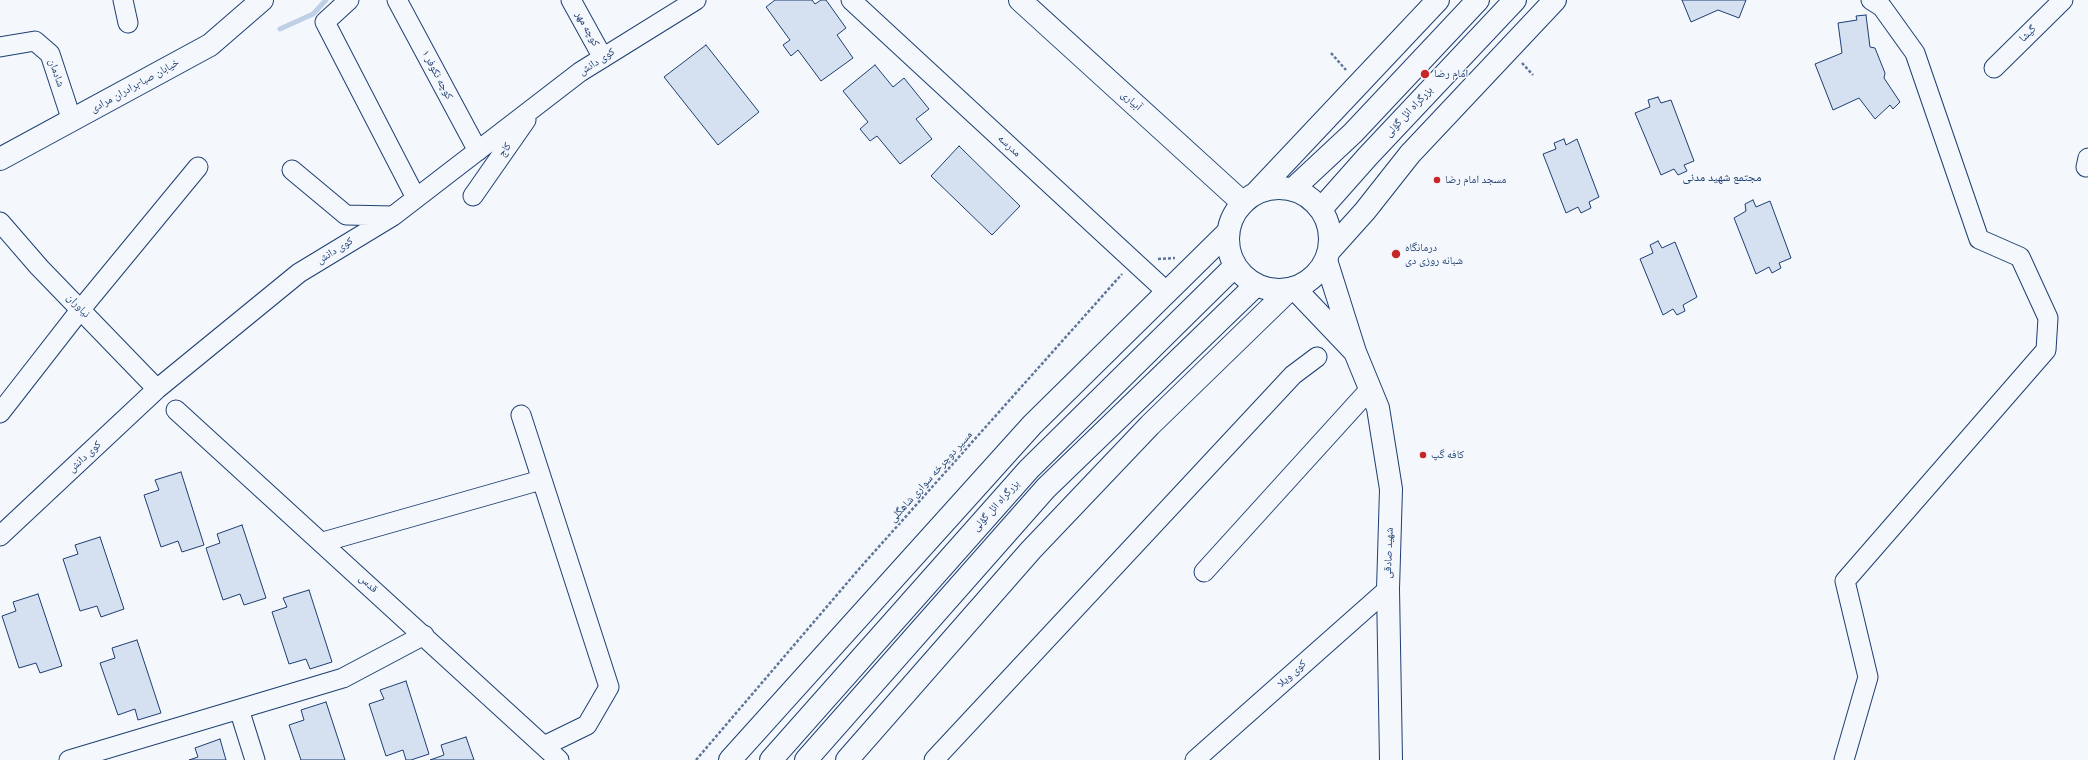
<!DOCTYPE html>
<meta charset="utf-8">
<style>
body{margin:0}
canvas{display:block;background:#f4f7fb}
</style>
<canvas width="2088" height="760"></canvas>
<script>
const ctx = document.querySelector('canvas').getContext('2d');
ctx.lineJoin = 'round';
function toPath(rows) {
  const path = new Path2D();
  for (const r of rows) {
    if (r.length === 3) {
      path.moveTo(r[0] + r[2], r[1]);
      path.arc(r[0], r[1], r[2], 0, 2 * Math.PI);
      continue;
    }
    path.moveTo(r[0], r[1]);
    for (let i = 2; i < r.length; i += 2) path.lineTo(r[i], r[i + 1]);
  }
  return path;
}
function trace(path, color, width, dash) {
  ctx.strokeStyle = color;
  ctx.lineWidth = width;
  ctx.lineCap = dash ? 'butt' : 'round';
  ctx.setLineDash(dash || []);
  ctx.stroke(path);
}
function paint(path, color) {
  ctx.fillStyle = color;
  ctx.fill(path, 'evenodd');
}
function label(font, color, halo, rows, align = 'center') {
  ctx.font = font + ' "Roboto Condensed","Noto Naskh Arabic",sans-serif';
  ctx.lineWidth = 3;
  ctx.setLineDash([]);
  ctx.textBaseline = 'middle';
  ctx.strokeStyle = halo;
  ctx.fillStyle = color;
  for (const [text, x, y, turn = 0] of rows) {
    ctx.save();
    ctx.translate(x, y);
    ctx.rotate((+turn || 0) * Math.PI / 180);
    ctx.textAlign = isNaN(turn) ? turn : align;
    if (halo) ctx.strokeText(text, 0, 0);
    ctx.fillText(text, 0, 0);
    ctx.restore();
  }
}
trace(toPath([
 [280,29,313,14,326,0]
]), '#bed0e5', 5);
const building = toPath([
 [775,0,812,0,815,4,821,0,826,0,846,28,837,35,853,58,821,81,798,50,791,56,783,45,790,40,766,7,775,0],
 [1682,0,1746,0,1739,18,1718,10,1691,22,1682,0],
 [1866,15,1870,47,1875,48,1885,73,1884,78,1900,102,1893,109,1890,105,1875,119,1859,98,1833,110,1815,64,1842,53,1838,23,1857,20,1856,16,1866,15],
 [706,45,759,112,718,145,664,77,706,45],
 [875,65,893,87,904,78,929,109,916,119,932,139,900,164,877,136,870,141,860,129,868,122,843,91,875,65],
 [1658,97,1661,103,1671,100,1694,161,1684,165,1687,171,1678,175,1674,169,1661,175,1635,113,1650,107,1648,100,1658,97],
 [1564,139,1566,145,1577,139,1599,197,1589,202,1591,208,1581,213,1578,207,1566,213,1543,154,1556,149,1554,143,1564,139],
 [959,146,1020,206,992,235,931,176,959,146],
 [1753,200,1756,207,1770,201,1791,258,1779,263,1781,268,1772,273,1769,267,1756,274,1734,218,1746,211,1745,204,1753,200],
 [1658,241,1662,248,1675,242,1697,297,1683,305,1685,311,1677,315,1673,309,1663,315,1640,259,1653,253,1650,245,1658,241],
 [181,472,204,545,182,552,178,541,161,547,144,495,159,490,155,480,181,472],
 [242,525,266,598,244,605,240,594,223,600,206,548,220,543,217,534,242,525],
 [100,537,124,609,101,617,97,606,80,611,63,559,78,554,75,545,100,537],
 [309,590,332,662,310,669,306,659,289,664,272,612,287,607,283,598,309,590],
 [38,594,62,666,40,673,36,663,19,668,2,616,16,611,13,602,38,594],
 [137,640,161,713,138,720,135,709,118,715,100,663,115,658,112,648,137,640],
 [406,681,429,754,411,760,406,760,403,750,386,756,369,704,384,699,380,690,406,681],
 [326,702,345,760,301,760,289,725,304,720,301,710,326,702],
 [466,737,474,760,430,760,444,755,441,745,466,737],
 [220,739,226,760,189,760,198,757,195,748,220,739]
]);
paint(building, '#d5e0f0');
trace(building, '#1d3f73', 1);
const minor = toPath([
 [123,0,128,23],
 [349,0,325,22,416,198],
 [397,0,478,151],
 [571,0,603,58],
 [851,0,1167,292],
 [0,47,35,41,50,54,72,121],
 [1994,68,2063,0],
 [2086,167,2088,158],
 [292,170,346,215,393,216],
 [473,196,526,120],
 [0,222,39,267,157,389],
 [176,410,559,760],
 [0,413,81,309,198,167],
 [521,415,609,687,587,725,544,746],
 [0,536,157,389,299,273,393,216,580,72,696,0],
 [323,542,541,480],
 [1204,572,1370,389],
 [239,709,255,760],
 [69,760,343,678,424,635],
 [934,760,1293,375,1317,357],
 [1195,760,1388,589],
 [1844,760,1868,677,1845,581,2046,350,2048,318,2020,257,1979,239,1915,53,1882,7,1871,0]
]);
const major = toPath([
 [1020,0,1243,203],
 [0,159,210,45,262,0],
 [1295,289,1355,352,1326,260],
 [1355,352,1378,408,1391,489,1388,589,1391,760]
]);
const highway = toPath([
 [1279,239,51],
 [1293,189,1353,133,1478,0],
 [1256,193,1438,0],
 [1321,209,1368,156,1515,0],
 [1330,250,1365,211,1410,154,1555,0],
 [730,760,1032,425,1228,232],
 [771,760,1029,469,1235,266],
 [806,760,1046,488,1256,285],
 [847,760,1031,550,1150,425,1289,290]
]);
trace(minor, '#1d3f73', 21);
trace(major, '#1d3f73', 24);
trace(highway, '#1d3f73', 24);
trace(toPath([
 [1331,53,1346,70],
 [1522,63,1533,75],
 [1158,259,1175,258],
 [696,760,859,569,1122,274]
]), '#5e769c', 2.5, [3, 2]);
trace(minor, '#f4f7fb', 19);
trace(major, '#f4f7fb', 22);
trace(highway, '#f4f7fb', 22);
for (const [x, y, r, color] of [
 [1425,74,5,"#c62828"],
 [1437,180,4,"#c62828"],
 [1396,254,5,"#c62828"],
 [1423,455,4,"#c62828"]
]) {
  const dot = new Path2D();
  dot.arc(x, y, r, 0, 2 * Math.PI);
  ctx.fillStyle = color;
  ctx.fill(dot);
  trace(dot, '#f4f7fb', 1.5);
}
label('11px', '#1d3f73', '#f4f7fb', [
 ["کوچه مهر",587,29,61],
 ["گیشا",2028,34,-45],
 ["کوی دانش",597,62,-33],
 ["شادمان",56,73,71],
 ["کوچه نکوفر ۱",437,75,62],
 ["خیابان صبا-برادران مرادی",135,86,-29],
 ["آبیاری",1131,101,42],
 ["بزرگراه ائل گؤلی",1409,112,-47],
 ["مدرسه",1009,146,43],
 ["کاج",505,150,-55],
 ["کوی دانش",335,251,-32],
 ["نیاوران",78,306,46],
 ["کوی دانش",85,457,-43],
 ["مسیر دوچرخه سواری شاهگلی",931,477,-48],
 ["بزرگراه ائل گؤلی",996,506,-48],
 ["شهید صادقی",1389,553,-88],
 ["قدس",368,584,43],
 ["کوی ویلا",1292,674,-42]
]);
label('11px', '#1d3f73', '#f4f7fb', [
 ["امام رضا",1434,74],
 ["مسجد امام رضا",1445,180],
 ["درمانگاه",1405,248],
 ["شبانه روزی دی",1405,261],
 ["کافه گپ",1431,455]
], 'left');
label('12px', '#1d3f73', '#f4f7fb', [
 ["مجتمع شهید مدنی",1722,178]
]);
</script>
